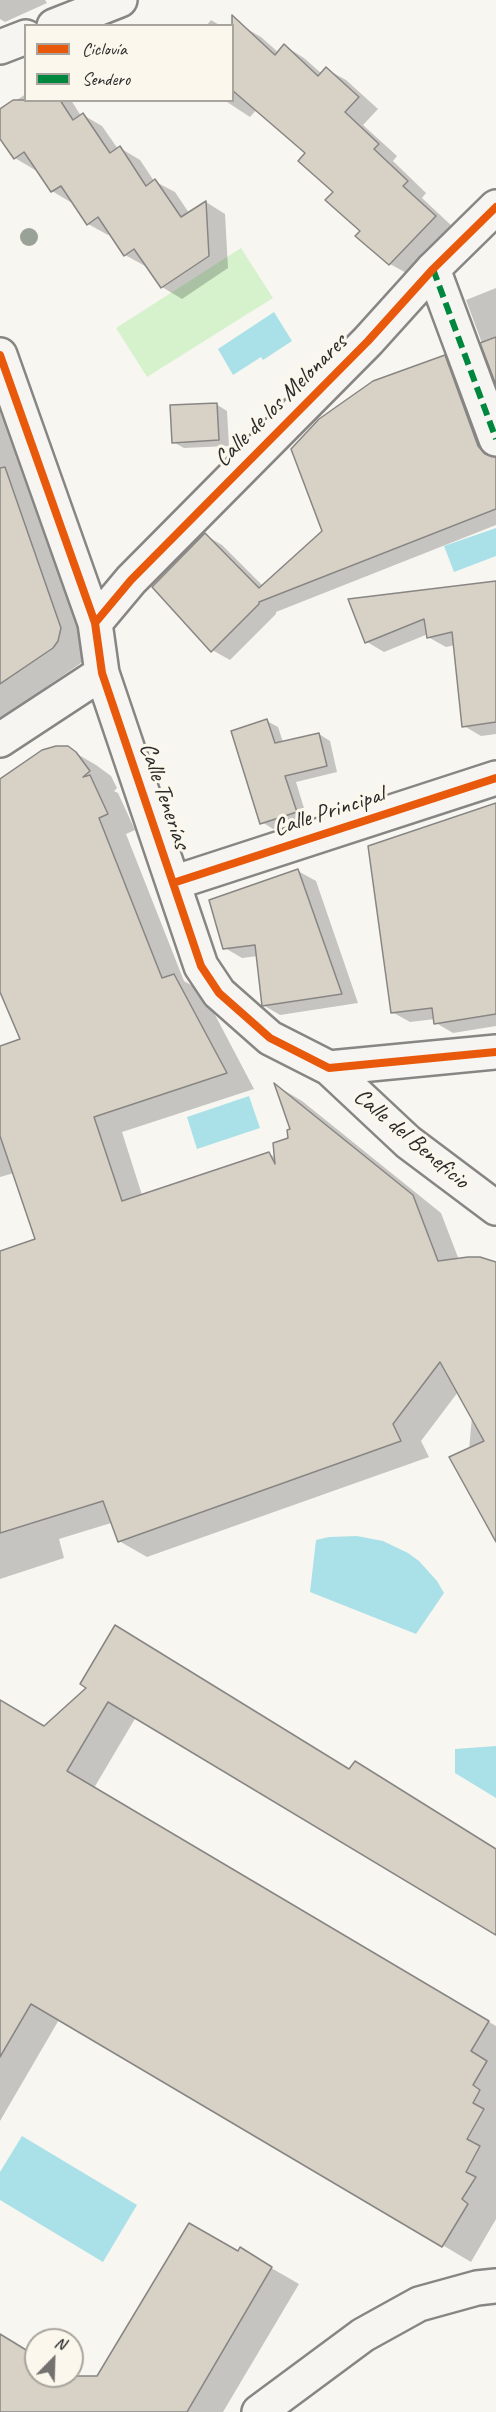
<!DOCTYPE html>
<meta charset="utf-8">
<style>
body{margin:0}
#map{position:relative;width:496px;height:2412px;overflow:hidden;background:#f8f6f0;font-family:Caveat,sans-serif}
canvas{display:block}
.legend{position:absolute;left:24px;top:24px;width:210px;height:78px;box-sizing:border-box;background:#fbf7ec;border:2px solid #a8a59f;margin:0;padding:8px 10px;list-style:none;font-size:18px;color:#2b2b2b}
.legend li{display:flex;align-items:center;gap:12px;height:30px}
.legend b{width:30px;border:2px solid #a8a59f}
.north{position:absolute;left:24px;top:2328px;width:60px;height:60px;box-sizing:border-box;background:#fbf7ec;border:2px solid #a8a59f;border-radius:50%;rotate:23deg;font-size:16px;font-weight:700;line-height:24px;text-align:center;color:#2b2b2b}
.north::after{content:'';display:block;margin:auto;width:21px;height:27px;background:#737270;clip-path:polygon(50% 0,100% 100%,50% 72%,0 100%)}
</style>
<div id="map">
<canvas width="496" height="2412"></canvas>
<ul class="legend">
<li><b style="height:8px;background:#e8590c"></b>Ciclovía</li>
<li><b style="height:8px;background:#00873e"></b>Sendero</li>
</ul>
<div class="north">N</div>
</div>
<script>
const ctx = document.querySelector('canvas').getContext('2d');
ctx.lineJoin = 'round';
function paint(path, color) {
  ctx.fillStyle = color;
  ctx.fill(path, 'evenodd');
}
function toPath(rows) {
  const path = new Path2D();
  for (const r of rows) {
    path.moveTo(r[0], r[1]);
    for (let i = 2; i < r.length; i += 2) path.lineTo(r[i], r[i + 1]);
  }
  return path;
}
function trace(path, color, width, dash) {
  ctx.strokeStyle = color;
  ctx.lineWidth = width;
  ctx.lineCap = dash ? 'butt' : 'round';
  ctx.setLineDash(dash || []);
  ctx.stroke(path);
}
function label(font, color, halo, rows, align = 'center') {
  ctx.font = font + ' Caveat,sans-serif';
  ctx.lineWidth = 6;
  ctx.setLineDash([]);
  ctx.textBaseline = 'middle';
  ctx.strokeStyle = halo;
  ctx.fillStyle = color;
  for (const [text, x, y, turn = 0] of rows) {
    ctx.save();
    ctx.translate(x, y);
    ctx.rotate((+turn || 0) * Math.PI / 180);
    ctx.textAlign = isNaN(turn) ? turn : align;
    if (halo) ctx.strokeText(text, 0, 0);
    ctx.fillText(text, 0, 0);
    ctx.restore();
  }
}
paint(toPath([
 [241,248,273,298,147,377,116,328]
]), '#d5f2cd');
paint(toPath([
 [274,312,292,341,263,360,261,357,233,375,218,349],
 [496,528,496,556,454,572,444,546],
 [249,1096,260,1128,197,1149,187,1117],
 [357,1536,383,1541,408,1553,419,1561,437,1581,444,1593,416,1634,310,1592,316,1540,329,1537],
 [496,1746,496,1798,455,1773,455,1749],
 [22,2136,137,2205,103,2262,0,2200,0,2172]
]), '#aae1e8');
paint(toPath([
 [0,0,45,0,47,3,5,22,0,19],
 [211,20,221,26,206,26],
 [242,26,261,37,279,53,285,46,304,58,322,74,326,69,346,80,378,109,363,125,397,156,393,161,426,193,422,198,454,228,410,275,390,264,358,236,362,231,307,153,257,109,250,117,224,100,232,100,232,33],
 [26,94,26,100,71,100,81,116,83,115,102,126,118,149,120,148,140,160,154,181,175,192,189,213,206,202,225,214,228,268,182,299,162,287,147,265,145,266,125,255,111,233,108,235,88,224,72,203,52,191,37,168,35,170,15,158,0,136,0,111],
 [496,288,496,381,466,300],
 [445,357,462,367,496,457,496,525,276,612,276,614,230,660,212,650,205,535,222,545,263,586,324,532],
 [0,392,88,648,81,663,0,719],
 [216,404,227,411,229,446,184,448,173,442],
 [496,582,496,734,481,736,464,726,455,645,446,647,428,637,428,634,384,652,367,642],
 [267,721,278,727,283,742,319,734,330,741,337,772,296,782,307,818,273,829,262,822],
 [67,748,96,765,111,776,117,788,114,791,118,793,135,830,126,834,184,981,203,992,254,1089,122,1132,142,1195,269,1154,276,1158,290,1139,291,1130,277,1086,302,1101,441,1213,459,1260,496,1263,496,1538,469,1450,472,1416,458,1392,421,1441,429,1457,147,1557,119,1541,111,1523,59,1539,64,1558,0,1579,0,1252,37,1240,14,1173,0,1177,0,1048,22,1040,0,986,0,781],
 [496,805,496,1026,453,1033,436,1023,435,1019,410,1022,392,1012],
 [298,871,316,881,358,1003,280,1015,263,1005,258,956,242,958,225,948],
 [116,1627,350,1770,356,1762,496,1849,496,1933,136,1717,94,1788,496,2026,496,2219,471,2262,60,2018,0,2121,0,1701,45,1728,88,1688],
 [240,2250,299,2284,223,2412,0,2412,0,2335,36,2357,36,2376,68,2376,91,2389]
]), '#0003');
const building = toPath([
 [232,15,275,55,284,44,318,76,326,67,359,97,345,112,379,144,374,149,408,181,403,186,436,216,389,265,355,236,360,231,325,200,333,192,298,161,305,153,232,90,232,15],
 [13,100,60,100,73,120,83,113,110,153,120,146,146,186,155,179,181,217,206,201,209,256,161,288,134,249,124,256,98,217,87,225,61,186,51,192,24,152,14,159,0,139,0,109,13,100],
 [496,337,496,385,480,343,496,337],
 [445,355,478,446,485,454,496,457,496,509,259,602,259,604,211,652,152,587,205,533,259,588,322,531,291,449,319,419,373,381,445,355],
 [217,403,219,440,172,443,170,405,217,403],
 [5,467,61,628,58,641,53,648,0,684,0,468,5,467],
 [496,581,496,722,462,727,452,632,427,638,424,619,365,643,348,599,496,581],
 [267,719,275,743,319,733,327,766,285,776,297,812,260,824,231,731,267,719],
 [56,746,68,746,76,752,90,771,83,777,90,775,108,814,99,818,162,978,174,974,227,1073,94,1117,122,1201,269,1152,275,1164,273,1143,288,1138,287,1130,290,1129,274,1083,413,1195,438,1261,468,1257,480,1257,496,1262,496,1542,449,1457,484,1441,440,1362,393,1424,401,1441,118,1542,103,1501,0,1533,0,1251,35,1239,0,1136,0,1046,20,1039,0,992,0,779,42,750,56,746],
 [496,803,496,1014,434,1024,432,1008,391,1013,368,846,496,803],
 [298,869,342,994,262,1006,255,945,223,949,209,900,298,869],
 [115,1625,349,1769,355,1761,496,1849,496,1935,108,1702,67,1771,489,2021,471,2051,487,2061,473,2085,480,2090,473,2103,484,2109,467,2139,480,2146,466,2172,476,2177,462,2199,468,2204,442,2247,31,2004,0,2057,0,1700,44,1726,86,1688,80,1684,115,1625],
 [189,2223,238,2251,240,2247,272,2267,187,2412,0,2412,0,2334,36,2356,36,2376,97,2376,189,2223]
]);
paint(building, '#d8d1c6');
trace(building, '#878684', 1.5);
const pedestrian = toPath([
 [433,269,496,439]
]);
const minor = toPath([
 [54,26,120,0],
 [0,47,26,37],
 [0,355,95,623,102,673,201,966,219,993,270,1038,329,1068,496,1052],
 [95,623,131,580,368,341,433,269,496,207],
 [0,740,102,673],
 [173,883,496,778],
 [329,1068,408,1142,496,1208],
 [259,2412,363,2335,419,2304,477,2288,496,2286]
]);
trace(pedestrian, '#878684', 38);
trace(minor, '#878684', 38);
trace(pedestrian, '#f6f5f1', 33);
trace(minor, '#f6f5f1', 33);
trace(toPath([
 [433,269,496,439]
]), '#00873e', 6, [12, 6]);
trace(toPath([
 [0,355,95,623,102,673,201,966,219,993,270,1038,329,1068,496,1052],
 [95,623,131,580,368,341,433,269,496,207],
 [173,883,496,778]
]), '#e8590c', 8);
ctx.fillStyle = '#9aa196';
for (const [x, y] of [
 [29,237]
]) {
  ctx.beginPath();
  ctx.arc(x, y, 9, 0, 2 * Math.PI);
  ctx.fill();
}
label('24px', '#2b2b2b', '#fbf7ec', [
 ["Calle de los Melonares",281,401,-45],
 ["Calle Tenerías",164,796,71],
 ["Calle Principal",329,812,-18],
 ["Calle del Beneficio",411,1139,40]
]);
</script>
